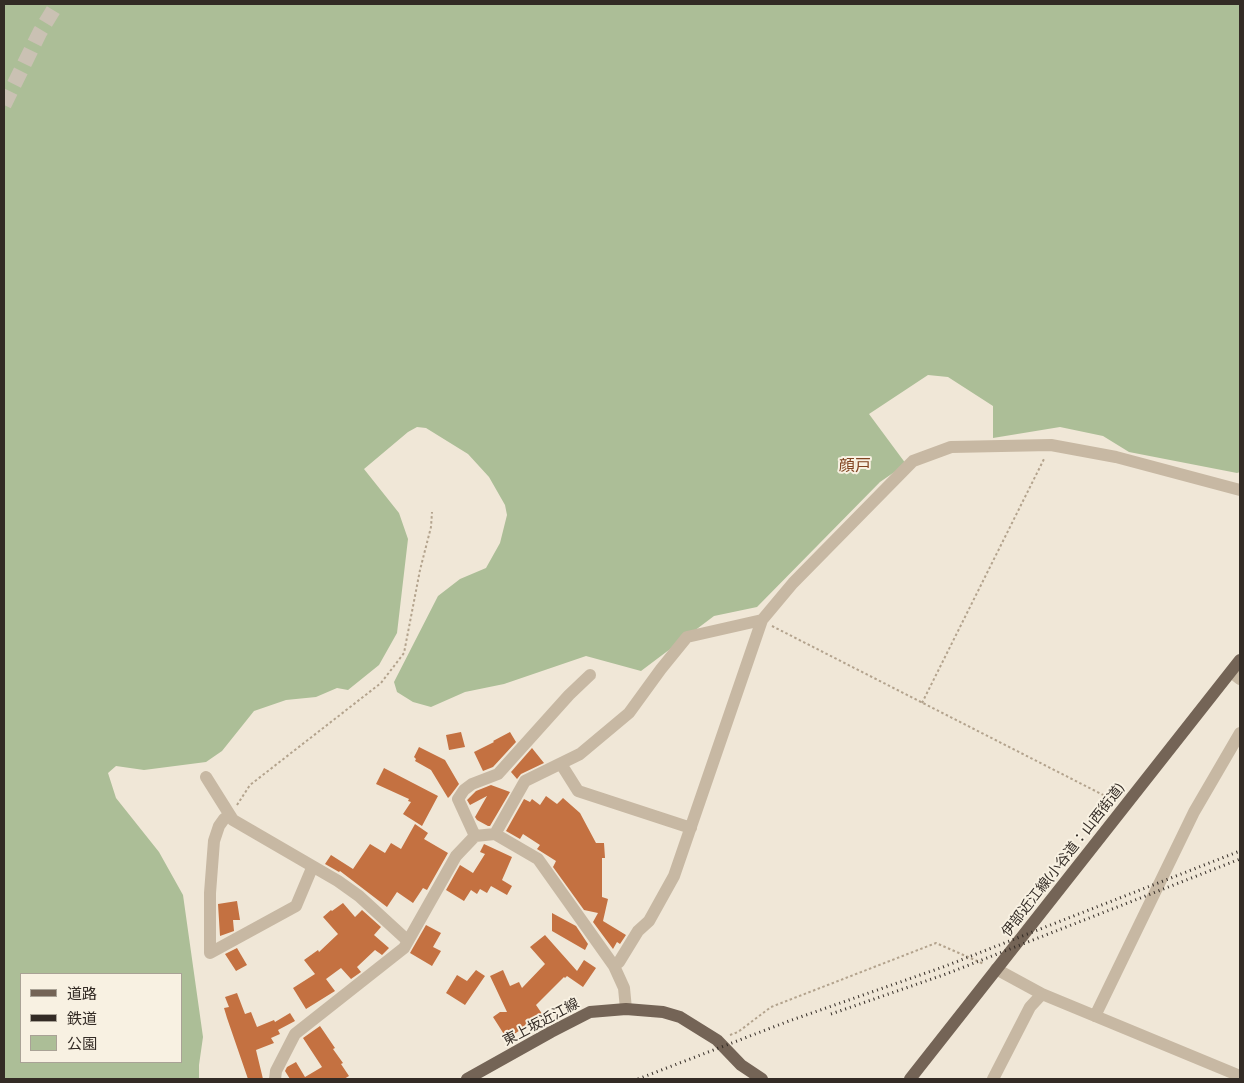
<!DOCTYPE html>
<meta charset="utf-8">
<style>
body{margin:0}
#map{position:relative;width:1244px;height:1083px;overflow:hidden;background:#f0e7d7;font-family:Lato,"Noto Sans JP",sans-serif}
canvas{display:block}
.frame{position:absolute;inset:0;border:5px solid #332b25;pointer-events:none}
.legend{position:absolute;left:20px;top:973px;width:162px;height:90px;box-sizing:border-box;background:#f8f1e2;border:1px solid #a9a296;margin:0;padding:6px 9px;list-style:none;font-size:15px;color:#332b25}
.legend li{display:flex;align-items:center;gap:10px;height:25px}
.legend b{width:25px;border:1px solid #a9a296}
</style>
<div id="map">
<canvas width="1244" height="1083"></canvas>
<div class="frame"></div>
<ul class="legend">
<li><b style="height:6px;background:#746456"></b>道路</li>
<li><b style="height:6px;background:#332b25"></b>鉄道</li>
<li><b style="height:14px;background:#acbe97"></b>公園</li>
</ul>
</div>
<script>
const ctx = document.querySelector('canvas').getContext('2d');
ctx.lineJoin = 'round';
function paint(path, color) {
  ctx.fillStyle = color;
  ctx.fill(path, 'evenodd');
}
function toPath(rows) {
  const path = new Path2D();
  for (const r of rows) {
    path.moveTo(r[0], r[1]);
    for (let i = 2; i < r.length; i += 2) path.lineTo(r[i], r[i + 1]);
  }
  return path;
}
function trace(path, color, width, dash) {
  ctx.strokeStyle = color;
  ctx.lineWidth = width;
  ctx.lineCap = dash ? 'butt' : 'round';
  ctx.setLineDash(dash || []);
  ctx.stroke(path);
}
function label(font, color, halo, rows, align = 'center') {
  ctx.font = font + ' Lato,"Noto Sans JP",sans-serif';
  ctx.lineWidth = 4;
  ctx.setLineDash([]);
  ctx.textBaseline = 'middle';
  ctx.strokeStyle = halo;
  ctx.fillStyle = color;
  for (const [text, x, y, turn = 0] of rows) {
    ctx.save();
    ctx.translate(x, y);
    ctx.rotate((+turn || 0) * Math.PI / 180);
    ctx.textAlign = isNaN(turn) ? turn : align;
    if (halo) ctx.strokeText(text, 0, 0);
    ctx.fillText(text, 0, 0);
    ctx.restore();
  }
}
paint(toPath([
 [4,4,1240,4,1240,472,1237,473,1129,452,1103,436,1060,427,993,438,993,406,948,377,928,375,869,414,906,464,880,482,757,607,714,616,641,671,586,656,504,684,465,692,431,707,413,702,397,692,394,682,438,596,460,579,486,568,500,543,507,515,505,505,489,477,468,454,426,428,417,427,408,432,364,469,399,513,408,539,397,633,379,665,348,690,337,688,316,697,286,700,254,711,222,751,206,762,144,770,116,766,108,773,116,798,159,852,183,895,203,1037,199,1065,199,1079,4,1079],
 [21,974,181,974,181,1062,21,1062]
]), '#acbe97');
paint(toPath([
 [461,732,465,747,449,750,446,735],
 [510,732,516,742,493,767,483,771,474,752,494,742,493,741],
 [419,747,445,760,459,784,450,796,448,798,431,770,415,761,416,759,414,757],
 [532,748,544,763,521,774,517,779,511,772],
 [384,768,438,796,422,826,403,814,411,802,408,801,409,799,376,784],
 [491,785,510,792,490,826,488,826,477,820,475,817,487,796,470,805,467,800,476,791],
 [546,796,557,804,563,798,580,813,596,843,604,843,605,858,602,858,602,897,608,899,603,921,626,935,620,944,617,942,613,949,593,922,598,913,584,910,553,867,556,861,537,849,540,845,523,834,520,839,506,831,524,799,530,802,532,799,540,805],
 [415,824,428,833,424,839,448,853,427,890,423,888,413,903,397,892,387,907,340,871,339,872,325,864,331,855,353,869,370,844,385,853,391,843,401,849],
 [484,844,512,857,502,880,512,886,507,895,491,886,487,893,480,889,477,894,471,890,464,901,446,890,460,865,473,873,485,854,480,852],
 [237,901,240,920,233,920,234,931,220,936,218,904],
 [343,903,355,917,362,910,381,927,374,935,389,948,382,955,375,950,357,967,361,972,351,979,341,968,326,979,335,991,306,1009,293,988,315,974,304,960,318,950,319,952,338,934,323,917,331,910,332,911],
 [552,913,576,926,588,944,585,950,552,931],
 [426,925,441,933,433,947,441,951,432,966,410,953],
 [545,935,577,971,584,960,596,968,583,987,567,976,565,978,564,977,536,1005,545,1018,531,1028,529,1024,507,1039,493,1017,500,1012,507,1012,490,976,503,970,510,986,519,982,522,988,545,964,530,947],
 [237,948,247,965,236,971,225,954],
 [476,970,485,976,465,1005,446,993,457,975,467,981],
 [237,993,245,1014,251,1012,257,1027,274,1020,275,1022,290,1013,295,1021,278,1030,280,1034,271,1038,274,1043,256,1050,263,1079,248,1079,227,1018,224,1008,229,1007,225,997],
 [320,1026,335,1048,333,1049,343,1063,341,1064,349,1076,344,1079,290,1079,285,1071,287,1067,296,1062,305,1077,322,1067,303,1038]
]), '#c47141');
trace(toPath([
 [4,105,40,32,57,4]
]), '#cac1b3', 15, [15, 8]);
trace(toPath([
 [772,626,1115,801],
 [922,703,1045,457],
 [237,805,250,785,381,683,404,653,420,570,431,527,432,512],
 [730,1035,738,1032,771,1007,936,943,984,964]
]), '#b3a38d', 2, [2.5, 2.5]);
trace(toPath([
 [1231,672,1240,679],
 [561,764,578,791,691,828],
 [206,777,233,820,338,881,359,896,408,941],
 [230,815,224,819,219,826,214,841,210,893,210,953,296,906,312,868],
 [495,834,525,781,580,754,629,713,661,669,687,637,762,620],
 [475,836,458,799,464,790,472,784,498,774,569,695,590,675],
 [614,966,619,962,638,931,649,921,674,876,762,620,793,583,913,461,951,447,1051,445,1116,457,1240,490],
 [996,969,1042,994,1240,1076],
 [1095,1016,1194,812,1240,733],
 [275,1079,276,1071,295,1034,404,948,456,856,475,836,495,834,538,859,614,966,624,988,626,1009],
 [993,1079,1030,1007,1042,994]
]), '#c7b8a3', 12);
trace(toPath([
 [467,1079,551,1032,590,1012,626,1009,663,1012,680,1017,717,1040,741,1065,762,1079],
 [910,1079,1240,660]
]), '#746456', 12);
trace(toPath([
 [831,1014,946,974,1240,859],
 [638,1079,789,1021,943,967,1240,851]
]), '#332b25', 3, [1, 4]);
label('14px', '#332b25', '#f8f1e2', [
 ["伊部近江線(小谷道：山西街道)",1063,860,-52],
 ["東上坂近江線",541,1022,-28]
]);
label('16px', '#804320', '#f8f1e2', [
 ["顔戸",855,466]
]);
</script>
